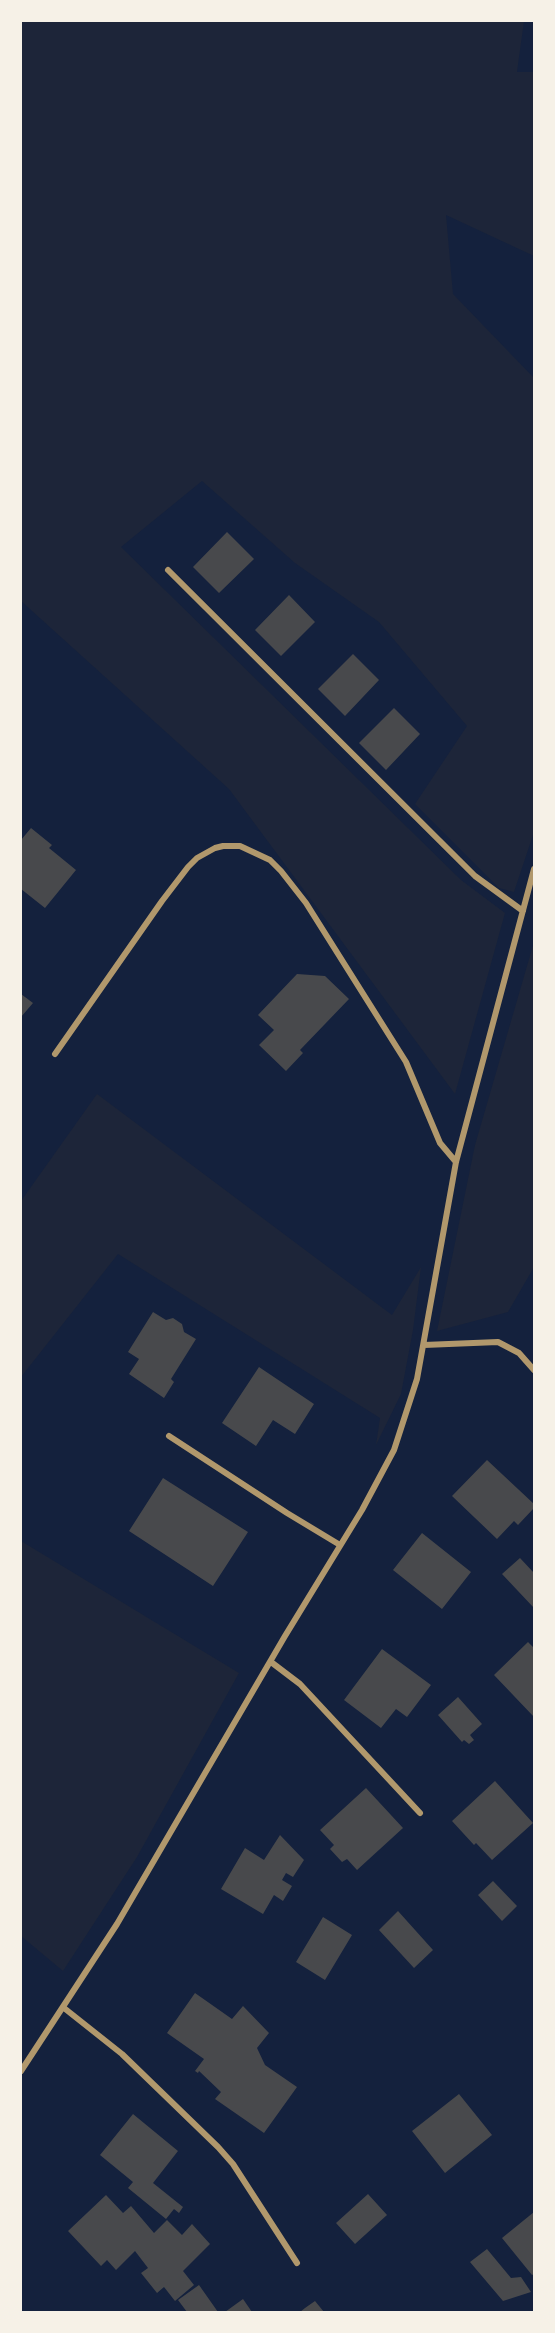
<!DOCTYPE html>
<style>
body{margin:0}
#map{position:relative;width:555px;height:2333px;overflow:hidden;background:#14213d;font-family:"Crimson Pro",serif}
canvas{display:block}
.frame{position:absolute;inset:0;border:22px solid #f6f1e7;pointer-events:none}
</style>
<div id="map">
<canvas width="555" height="2333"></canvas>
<div class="frame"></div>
</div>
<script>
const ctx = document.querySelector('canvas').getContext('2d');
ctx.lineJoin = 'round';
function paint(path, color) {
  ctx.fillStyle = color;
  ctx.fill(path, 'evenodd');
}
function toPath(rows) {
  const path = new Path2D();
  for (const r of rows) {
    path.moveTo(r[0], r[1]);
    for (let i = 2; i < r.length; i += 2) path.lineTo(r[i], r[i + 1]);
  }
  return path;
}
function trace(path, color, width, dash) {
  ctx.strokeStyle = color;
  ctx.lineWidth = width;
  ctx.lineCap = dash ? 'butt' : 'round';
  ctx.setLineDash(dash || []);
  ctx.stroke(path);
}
paint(toPath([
 [21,21,524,21,517,72,534,72,534,256,446,215,453,294,534,378,534,832,514,892,499,888,415,804,467,726,379,622,295,563,202,481,121,547,461,880,505,913,455,1094,229,789,21,601],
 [534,942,534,1267,508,1312,437,1331,475,1145],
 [97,1094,392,1315,421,1267,413,1330,401,1394,376,1445,380,1418,118,1254,21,1377,21,1201],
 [21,1541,239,1673,137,1857,63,1971,21,1936]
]), '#1d2539');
paint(toPath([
 [227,532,254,559,219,593,193,567],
 [289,595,315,622,281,656,255,630],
 [353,654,379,680,345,716,318,689],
 [394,708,420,734,386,770,359,743],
 [31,828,52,845,49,848,76,870,45,908,21,889,21,840],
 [297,974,325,976,349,999,300,1050,303,1053,286,1071,259,1045,274,1030,258,1015],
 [21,994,33,1003,21,1017],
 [153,1312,166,1320,173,1318,182,1324,184,1332,196,1339,171,1379,174,1382,164,1398,129,1374,139,1359,128,1352],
 [259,1367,314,1404,295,1434,273,1420,256,1446,222,1423],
 [487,1460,534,1504,534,1508,518,1525,514,1521,497,1539,452,1496],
 [163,1478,248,1532,213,1586,129,1531],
 [422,1533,471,1572,442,1609,393,1570],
 [520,1558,534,1573,534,1608,502,1574],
 [528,1642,534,1648,534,1717,494,1675],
 [382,1649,431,1685,407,1717,396,1709,381,1728,344,1700],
 [458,1697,482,1724,470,1735,474,1740,469,1744,464,1740,462,1742,438,1715],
 [495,1781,533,1823,492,1860,476,1843,474,1845,452,1821],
 [366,1788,403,1828,357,1870,347,1859,342,1862,330,1849,334,1845,320,1830],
 [280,1835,304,1860,293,1877,286,1873,282,1880,292,1886,283,1901,274,1895,263,1914,221,1889,245,1848,264,1860],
 [493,1881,517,1906,502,1921,478,1895],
 [398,1911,433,1950,414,1968,379,1930],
 [323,1917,352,1935,325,1980,296,1962],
 [195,1993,232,2019,243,2006,269,2033,257,2048,265,2065,297,2087,264,2133,215,2099,221,2092,199,2071,198,2073,195,2071,204,2059,167,2033],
 [459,2094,492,2135,445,2173,412,2131],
 [133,2114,178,2151,153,2183,183,2207,179,2213,174,2209,166,2219,128,2188,133,2182,100,2155],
 [368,2194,387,2215,355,2244,336,2223],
 [106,2195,123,2213,131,2206,154,2233,167,2220,182,2235,192,2224,210,2244,183,2271,194,2285,175,2301,164,2287,157,2293,141,2273,148,2268,135,2251,116,2270,107,2260,101,2266,68,2231],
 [534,2212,534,2274,532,2275,502,2238],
 [487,2249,511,2278,521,2277,531,2292,503,2301,470,2262],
 [199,2285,218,2312,187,2312,178,2300],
 [243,2299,252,2312,225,2312],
 [315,2301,324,2312,300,2312,305,2308]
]), '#48494c');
trace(toPath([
 [168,570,475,876,523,911],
 [55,1054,162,901,188,867,197,858,215,848,223,846,240,846,270,860,281,871,306,903,406,1062,440,1143,456,1162],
 [424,1345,498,1342,519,1353,534,1370],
 [169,1436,287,1513,340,1545],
 [271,1662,300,1684,420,1813],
 [64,2008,122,2054,218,2147,233,2164,297,2263],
 [21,2071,117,1924,285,1636,362,1510,394,1450,417,1379,456,1162,534,869]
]), '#b1986c', 6);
</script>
